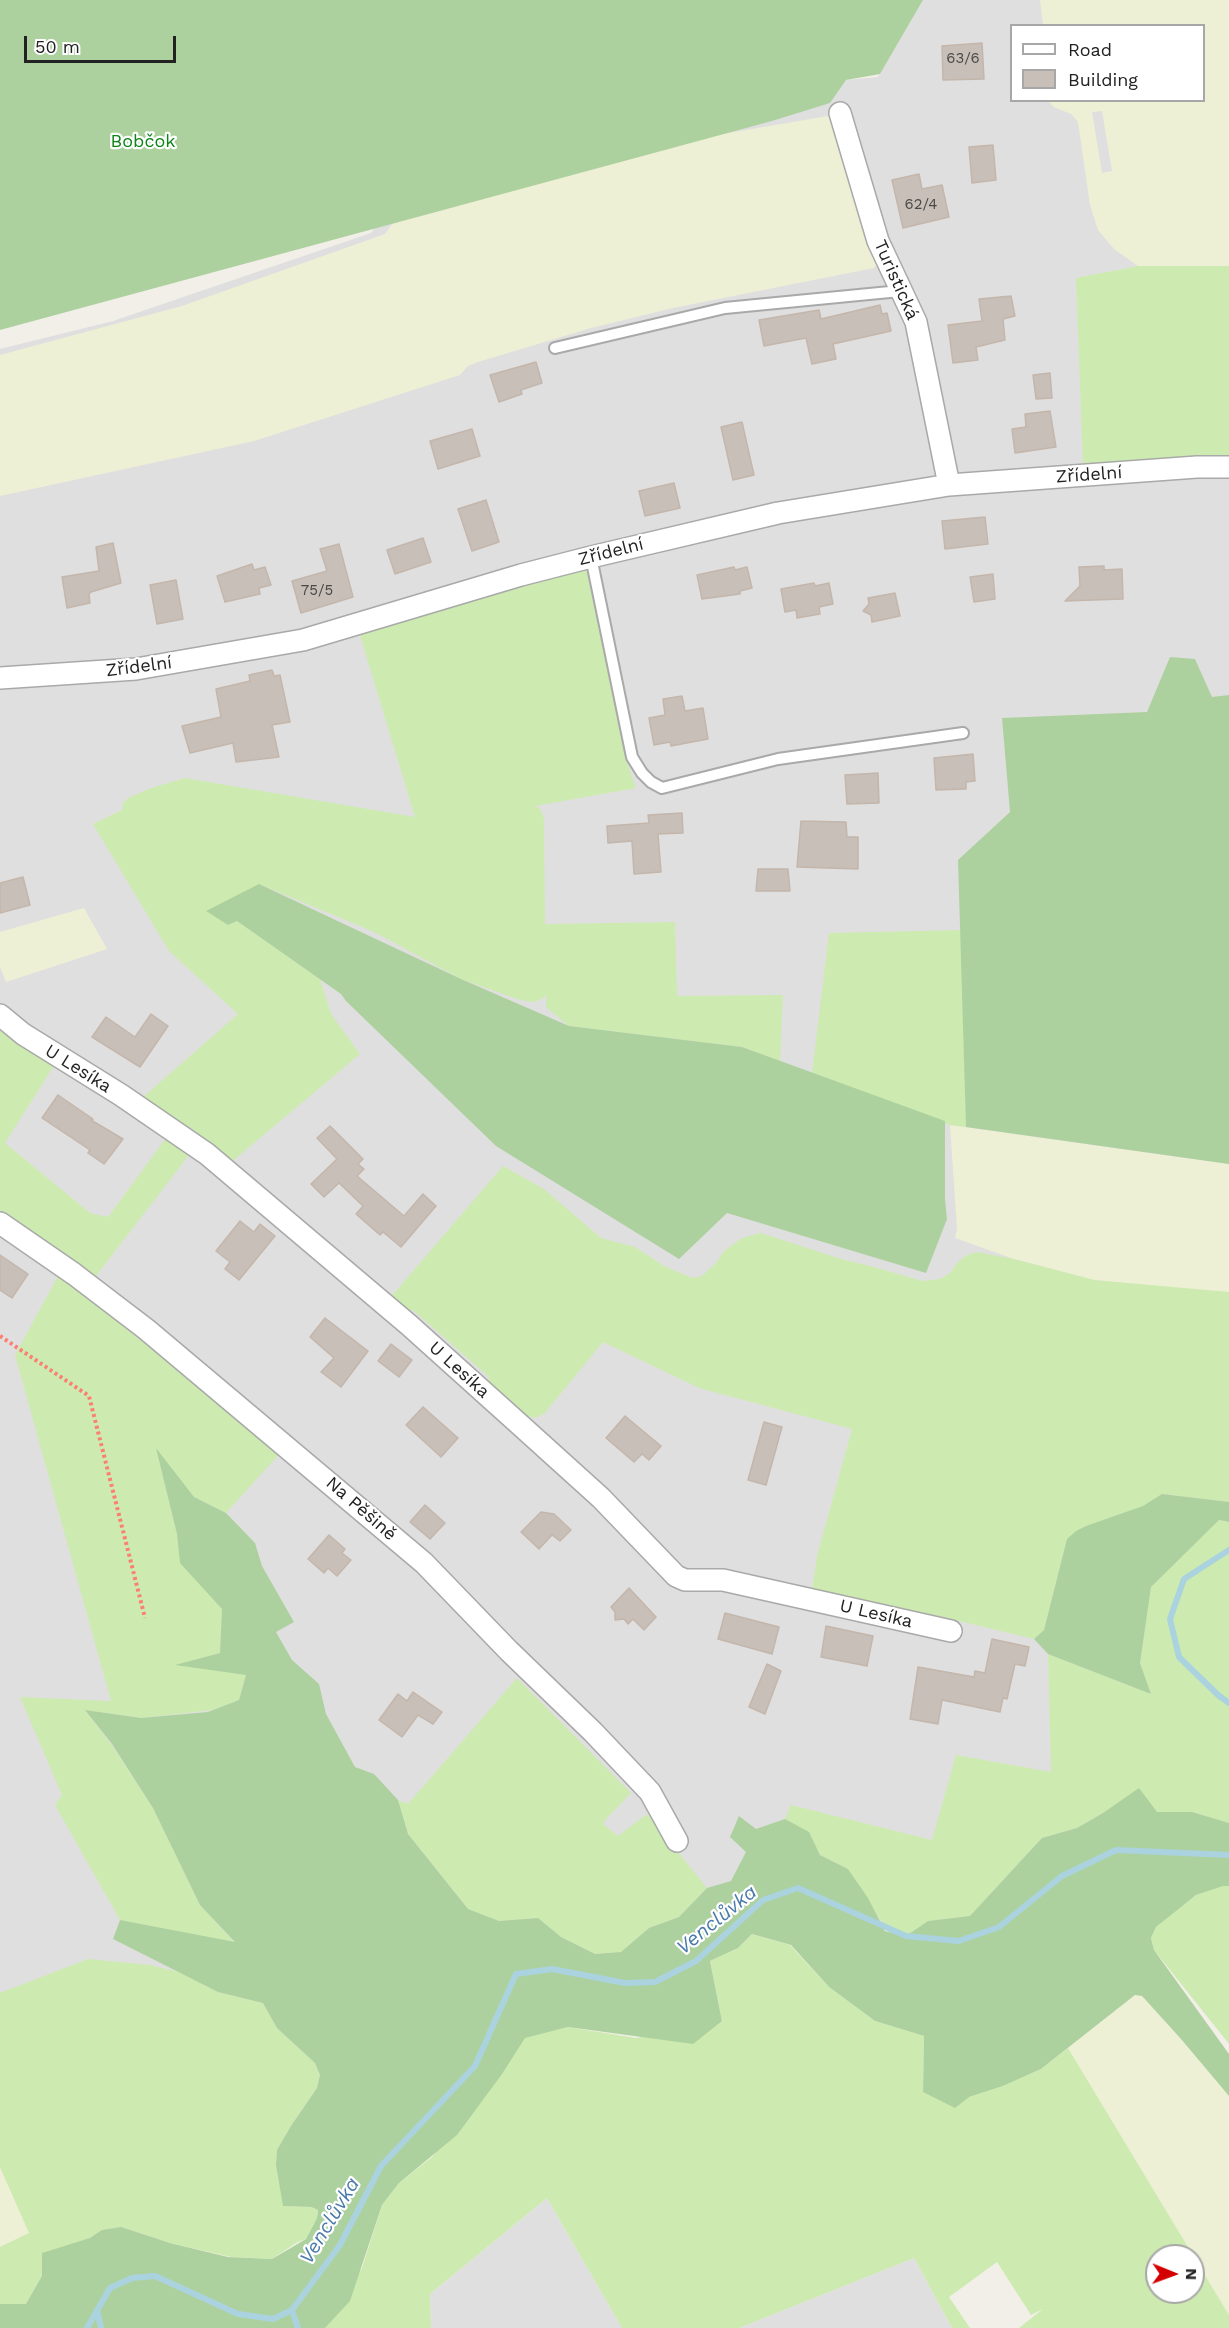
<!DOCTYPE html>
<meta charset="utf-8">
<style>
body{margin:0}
#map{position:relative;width:1229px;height:2328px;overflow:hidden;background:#f2efe9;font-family:"Work Sans",sans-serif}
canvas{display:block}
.legend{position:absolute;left:1010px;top:24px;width:195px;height:78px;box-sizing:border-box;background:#fff;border:2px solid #a7a7a7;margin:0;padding:8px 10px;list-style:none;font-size:18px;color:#222}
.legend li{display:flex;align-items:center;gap:12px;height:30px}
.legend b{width:30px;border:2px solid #a7a7a7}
.north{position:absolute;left:1145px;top:2244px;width:60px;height:60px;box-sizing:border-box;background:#fff;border:2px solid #a7a7a7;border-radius:50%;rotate:91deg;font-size:16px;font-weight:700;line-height:24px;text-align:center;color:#222}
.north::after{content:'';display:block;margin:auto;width:21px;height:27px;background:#d40000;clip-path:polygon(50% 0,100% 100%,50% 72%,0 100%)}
.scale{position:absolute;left:24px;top:36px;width:152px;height:27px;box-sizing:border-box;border:3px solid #222;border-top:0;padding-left:8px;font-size:18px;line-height:21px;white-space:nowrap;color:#222;-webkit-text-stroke:4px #fff;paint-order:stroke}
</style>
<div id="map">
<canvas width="1229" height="2328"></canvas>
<ul class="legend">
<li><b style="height:8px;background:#fff"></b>Road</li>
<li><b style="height:16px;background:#c7bfb8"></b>Building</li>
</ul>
<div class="north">N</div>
<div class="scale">50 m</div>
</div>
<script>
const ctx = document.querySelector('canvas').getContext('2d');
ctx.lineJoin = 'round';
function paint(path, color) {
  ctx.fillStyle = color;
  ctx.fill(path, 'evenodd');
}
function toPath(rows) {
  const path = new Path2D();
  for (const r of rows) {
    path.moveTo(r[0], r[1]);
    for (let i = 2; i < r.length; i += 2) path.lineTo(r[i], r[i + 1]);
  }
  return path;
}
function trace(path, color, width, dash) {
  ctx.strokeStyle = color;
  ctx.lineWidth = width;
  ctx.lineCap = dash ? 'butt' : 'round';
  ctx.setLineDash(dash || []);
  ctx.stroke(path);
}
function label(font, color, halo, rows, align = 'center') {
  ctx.font = font + ' "Work Sans",sans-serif';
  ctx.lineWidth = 4.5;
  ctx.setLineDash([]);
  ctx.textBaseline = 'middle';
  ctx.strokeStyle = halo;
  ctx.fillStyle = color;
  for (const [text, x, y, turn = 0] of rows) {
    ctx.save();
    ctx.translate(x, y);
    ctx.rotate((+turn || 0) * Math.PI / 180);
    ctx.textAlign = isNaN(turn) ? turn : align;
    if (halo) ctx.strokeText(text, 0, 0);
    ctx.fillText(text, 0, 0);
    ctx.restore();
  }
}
paint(toPath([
 [923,0,1229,0,1229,1522,1219,1520,1229,1734,1229,1855,906,1936,798,1888,0,2328,0,349,113,321,371,233,388,211,846,80,878,77],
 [1012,26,1204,26,1204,100,1012,100],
 [547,2198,622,2328,431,2328,430,2294],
 [914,2258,952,2328,739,2328]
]), '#e0dfdf');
paint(toPath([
 [1040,0,1229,0,1229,266,1138,266,1114,249,1098,230,1090,205,1078,122,1071,114,1054,107,1048,101,1204,100,1204,26,1043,25],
 [1102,111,1112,171,1102,173,1092,112],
 [828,116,834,118,880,261,874,268,673,308,591,328,478,362,468,366,460,375,254,441,0,496,0,355,182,306,385,234,397,217,618,152],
 [84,908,107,949,6,982,0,967,0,932],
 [950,1125,1229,1164,1229,1293,1094,1280,1014,1259,955,1238,957,1229],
 [1135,1995,1142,1996,1181,2039,1229,2096,1229,2315,1068,2048],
 [0,2167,30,2233,0,2247]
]), '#eef0d5');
paint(toPath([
 [1138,266,1229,266,1229,459,1083,467,1076,278],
 [574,567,586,569,629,768,636,788,535,806,541,810,544,819,545,924,675,922,677,996,783,995,780,1061,742,1047,569,1026,546,1007,546,994,542,999,534,1002,520,1000,461,979,374,932,259,884,237,921,320,979,331,1014,360,1054,229,1164,141,1099,238,1014,169,951,93,824,122,810,123,803,128,798,151,788,185,778,415,817,359,632],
 [962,930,966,1127,950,1125,812,1073,829,933],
 [0,1029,55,1064,5,1143,90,1213,108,1217,166,1138,189,1155,96,1276,0,1213],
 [503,1166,544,1189,601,1238,635,1247,664,1266,692,1278,702,1276,716,1263,724,1251,742,1238,761,1233,841,1259,874,1267,922,1281,940,1279,950,1273,958,1262,967,1255,977,1252,1014,1259,1094,1280,1229,1292,1229,1502,1162,1494,1138,1510,1067,1539,1044,1630,1034,1639,934,1615,829,1597,812,1589,817,1556,852,1429,699,1388,603,1342,544,1414,534,1418,526,1415,488,1382,489,1377,414,1311,405,1310,390,1298],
 [58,1276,283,1450,226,1513,194,1497,157,1450,177,1534,181,1563,222,1608,220,1653,177,1665,246,1674,239,1700,213,1710,141,1718,85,1710,113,1747,153,1808,200,1905,235,1943,120,1920,55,1805,62,1795,20,1697,111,1701,15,1355],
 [1219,1520,1229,1522,1229,1823,1192,1812,1103,1813,1077,1828,1042,1838,970,1916,928,1921,906,1936,885,1927,848,1869,820,1855,809,1833,785,1819,791,1805,932,1840,956,1755,1051,1772,1048,1654,1151,1694,1140,1663,1151,1585],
 [517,1678,631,1793,607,1818,603,1824,618,1836,647,1814,707,1888,679,1917,649,1928,621,1952,595,1954,561,1937,538,1918,499,1921,468,1909,408,1834,398,1800,408,1804],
 [1220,1885,1229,1886,1229,2044,1154,1950,1151,1938,1156,1927,1172,1913,1196,1895],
 [752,1934,790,1945,829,1987,875,2021,924,2036,923,2092,969,2097,1003,2086,1041,2069,1068,2048,1229,2315,1229,2328,1019,2328,1043,2309,1031,2315,997,2262,949,2297,970,2328,952,2328,914,2258,739,2328,622,2328,547,2198,430,2294,431,2328,325,2328,362,2268,382,2205,399,2183,432,2157,521,2038,568,2027,636,2038,722,2021,710,1961,738,1948],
 [1157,2256,1193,2256,1193,2292,1157,2292],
 [88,1959,151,1965,186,1974,218,1992,263,2003,277,2028,315,2063,320,2075,317,2088,291,2126,277,2150,276,2165,284,2206,310,2207,318,2210,317,2218,306,2239,296,2243,272,2259,231,2257,170,2243,121,2227,102,2230,90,2238,71,2245,42,2276,26,2304,0,2304,0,2247,29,2233,0,2167,0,1993]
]), '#cdebb0');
paint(toPath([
 [0,0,923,0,880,74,846,80,830,103,772,121,0,330],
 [1170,657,1195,659,1212,697,1229,695,1229,1164,966,1127,958,860,1010,812,1002,718,1147,712],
 [259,884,461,979,569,1026,742,1047,945,1121,945,1200,947,1219,926,1273,727,1213,679,1259,496,1146,346,1001,341,994,237,921,228,925,206,911],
 [156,1448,194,1497,226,1513,255,1543,262,1566,294,1622,276,1632,292,1660,319,1684,326,1714,355,1767,374,1774,398,1800,408,1834,468,1909,499,1921,538,1918,561,1937,595,1954,621,1952,649,1928,679,1917,707,1888,731,1881,746,1852,730,1837,739,1816,756,1829,785,1819,809,1832,820,1855,848,1869,868,1898,885,1931,906,1936,928,1921,970,1916,1042,1838,1077,1828,1103,1813,1139,1788,1157,1812,1192,1812,1229,1823,1229,1886,1223,1886,1196,1895,1156,1927,1151,1938,1154,1950,1229,2054,1229,2096,1181,2039,1142,1996,1135,1995,1041,2069,1003,2086,969,2097,955,2108,923,2092,924,2036,875,2021,829,1987,791,1945,752,1934,738,1948,710,1961,722,2021,693,2044,568,2027,525,2038,502,2074,457,2135,399,2183,382,2205,350,2301,325,2328,0,2328,0,2304,26,2304,42,2276,42,2253,90,2238,102,2230,121,2227,170,2243,228,2257,272,2259,306,2239,317,2218,318,2210,311,2207,283,2206,276,2165,277,2150,291,2126,317,2088,320,2075,315,2063,277,2028,263,2003,218,1992,113,1939,120,1920,235,1942,200,1905,153,1808,112,1744,85,1710,141,1718,208,1712,239,1700,246,1675,175,1665,220,1653,222,1609,180,1563,177,1534],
 [1162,1494,1229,1502,1229,1522,1219,1520,1151,1587,1140,1663,1151,1694,1048,1654,1034,1639,1044,1630,1067,1539,1076,1531,1086,1526,1143,1506]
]), '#add19e');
trace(toPath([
 [1229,1550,1184,1579,1170,1619,1179,1657,1218,1695,1229,1703],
 [97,2310,101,2328],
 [292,2310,298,2328],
 [87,2328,110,2288,132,2278,155,2276,238,2314,273,2319,292,2310,340,2245,381,2166,475,2066,516,1974,552,1969,625,1983,655,1982,696,1961,763,1900,798,1888,906,1936,959,1941,999,1927,1062,1876,1116,1850,1229,1855]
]), '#aad3df', 6);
const building = toPath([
 [982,43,984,79,943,80,942,46,982,43],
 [993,145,996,180,972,183,969,147,993,145],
 [919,174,922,189,942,185,949,217,903,228,892,180,919,174],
 [1011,296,1015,316,1003,319,1005,340,976,347,978,360,953,363,948,325,982,321,979,299,1011,296],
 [880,305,882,314,887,313,891,331,833,344,836,359,812,364,806,338,764,346,759,320,819,310,821,319,880,305],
 [536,362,542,383,521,390,522,394,499,402,490,375,536,362],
 [1050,373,1052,398,1036,399,1033,375,1050,373],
 [1050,411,1056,447,1015,453,1012,429,1026,427,1025,414,1050,411],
 [742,422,754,475,733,480,721,427,742,422],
 [472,429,480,456,438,469,430,441,472,429],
 [674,483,680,508,645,516,639,491,674,483],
 [486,500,499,542,472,551,458,509,486,500],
 [985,517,988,544,945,549,942,521,985,517],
 [423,538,431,562,395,574,387,550,423,538],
 [113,543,121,583,91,592,89,594,90,603,67,608,62,577,99,571,96,547,113,543],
 [339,544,353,597,301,613,292,581,327,571,320,549,339,544],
 [252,564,254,570,265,567,271,585,259,588,260,594,225,602,217,576,252,564],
 [1104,566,1104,570,1122,569,1123,599,1065,601,1080,586,1079,567,1104,566],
 [734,567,735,570,747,567,752,588,740,591,740,594,702,599,697,575,734,567],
 [993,574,995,599,974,602,970,577,993,574],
 [176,580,183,619,157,624,150,585,176,580],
 [814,583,815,586,829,583,833,604,819,607,820,614,797,618,796,610,785,612,781,589,814,583],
 [895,593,900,616,872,622,871,615,863,611,869,604,868,598,895,593],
 [272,670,274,676,280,675,290,722,272,725,279,757,236,762,233,743,190,753,182,726,221,717,216,689,250,681,249,675,272,670],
 [682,696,685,711,703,708,708,739,671,746,670,742,654,745,649,718,665,715,663,699,682,696],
 [973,754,975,781,966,782,966,789,936,790,934,758,973,754],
 [878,773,879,803,847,804,845,775,878,773],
 [682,813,683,833,658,834,661,872,634,874,632,841,608,843,607,826,649,823,648,815,682,813],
 [801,821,846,822,847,837,858,837,858,869,797,867,801,821],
 [758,869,788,869,790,891,756,891,758,869],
 [23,877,30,905,0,913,0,883,23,877],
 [151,1014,168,1026,140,1067,92,1037,106,1017,135,1037,151,1014],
 [58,1095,93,1119,91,1120,123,1139,104,1164,88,1153,90,1150,42,1118,58,1095],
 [330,1126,363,1159,358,1164,364,1169,357,1176,404,1216,423,1194,436,1206,401,1247,383,1232,380,1235,356,1214,363,1206,339,1183,324,1197,311,1184,337,1159,317,1138,330,1126],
 [240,1221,254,1232,260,1224,275,1236,239,1280,225,1269,230,1262,216,1251,240,1221],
 [0,1255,28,1274,12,1298,0,1290,0,1255],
 [325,1318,368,1351,341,1387,321,1372,334,1358,310,1337,325,1318],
 [391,1344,412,1360,399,1377,378,1361,391,1344],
 [423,1407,458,1438,441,1457,406,1425,423,1407],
 [625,1416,661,1446,649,1460,642,1454,634,1462,606,1438,625,1416],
 [764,1422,782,1427,766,1485,748,1480,764,1422],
 [425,1505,445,1523,430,1539,410,1522,425,1505],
 [541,1512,554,1514,571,1530,560,1541,552,1535,539,1549,521,1532,541,1512],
 [329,1535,345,1549,342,1553,351,1560,337,1576,328,1568,324,1573,308,1559,329,1535],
 [629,1588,656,1617,644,1630,633,1619,628,1624,624,1619,615,1620,615,1612,611,1607,629,1588],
 [725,1613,779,1627,772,1654,718,1639,725,1613],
 [826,1626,873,1636,867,1666,821,1657,826,1626],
 [992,1639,1029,1647,1025,1666,1015,1664,1007,1699,1003,1698,1000,1712,942,1700,938,1724,910,1719,918,1667,974,1677,975,1671,985,1673,992,1639],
 [767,1664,781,1671,765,1714,749,1707,767,1664],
 [413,1692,442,1712,433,1724,418,1715,402,1737,379,1720,398,1694,407,1701,413,1692]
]);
paint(building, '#c7bfb8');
trace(building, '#c4b6ab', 1.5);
const service = toPath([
 [555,348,725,308,900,291],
 [591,557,632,757,642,773,651,782,662,788,778,759,963,733]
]);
const minor = toPath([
 [840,113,878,241,916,322,949,485],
 [0,678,136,669,303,640,521,575,591,557,778,513,949,485,1197,467,1229,467],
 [0,1015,23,1034,121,1095,207,1154,409,1325,518,1423,601,1498,676,1576,685,1580,723,1580,951,1631],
 [0,1223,74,1274,146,1329,424,1563,509,1651,593,1732,650,1792,677,1841]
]);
trace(service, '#a9a9a9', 14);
trace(minor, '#a9a9a9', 24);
trace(toPath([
 [0,1336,89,1396,145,1618]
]), '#fa8072', 4, [3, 3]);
trace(service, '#fff', 10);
trace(minor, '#fff', 21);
label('15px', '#4b4948', null, [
 ["63/6",963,59],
 ["62/4",921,205],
 ["75/5",317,591]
]);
label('18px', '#0c8416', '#fff', [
 ["Bobčok",143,142]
]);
label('18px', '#222', '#fff', [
 ["Turistická",896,280,66],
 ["Zřídelní",1089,475,-4],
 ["Zřídelní",611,552,-14],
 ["Zřídelní",139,667,-7],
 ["U Lesíka",78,1069,32],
 ["U Lesíka",459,1370,42],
 ["Na Pěšině",361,1509,41],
 ["U Lesíka",876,1614,13]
]);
label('italic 20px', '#4a7aab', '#fff', [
 ["Venclůvka",717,1920,-39],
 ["Venclůvka",330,2221,-59]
]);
</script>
